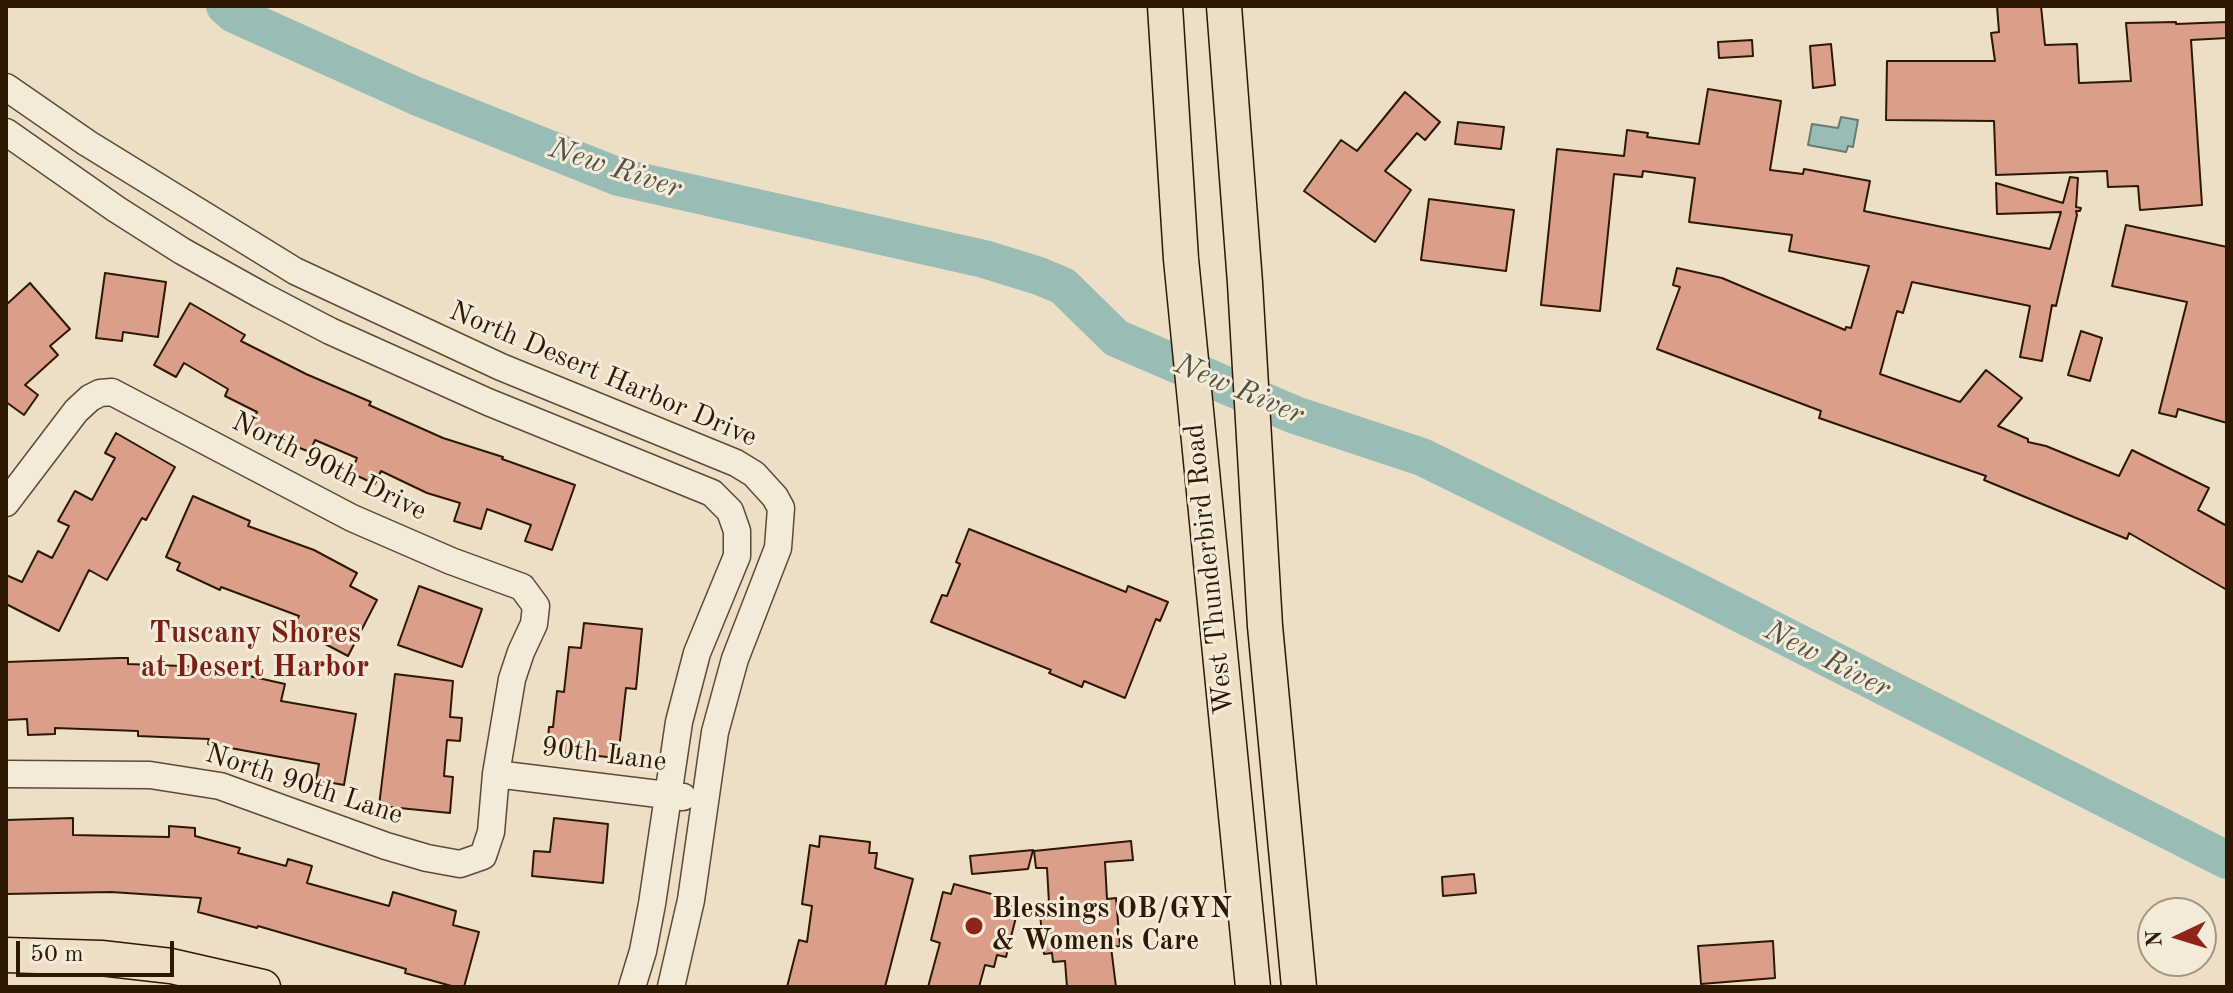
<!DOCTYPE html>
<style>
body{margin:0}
#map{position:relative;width:2233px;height:993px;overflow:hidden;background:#eddfc5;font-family:"Old Standard TT",serif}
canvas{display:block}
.frame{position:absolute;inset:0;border:8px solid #2d1803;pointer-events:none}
.north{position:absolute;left:2137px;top:897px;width:80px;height:80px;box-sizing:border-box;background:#f3ead9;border:2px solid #a49683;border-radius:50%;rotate:266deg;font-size:22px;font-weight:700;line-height:32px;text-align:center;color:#2d1803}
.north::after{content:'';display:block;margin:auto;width:28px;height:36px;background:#8f2418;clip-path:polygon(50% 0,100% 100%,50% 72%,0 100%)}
.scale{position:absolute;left:16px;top:941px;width:158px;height:36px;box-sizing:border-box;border:4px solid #2d1803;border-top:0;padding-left:10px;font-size:24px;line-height:28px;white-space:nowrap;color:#2d1803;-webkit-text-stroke:6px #f3ead9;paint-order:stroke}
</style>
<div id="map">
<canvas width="2233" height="993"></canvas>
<div class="frame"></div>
<div class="north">N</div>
<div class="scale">50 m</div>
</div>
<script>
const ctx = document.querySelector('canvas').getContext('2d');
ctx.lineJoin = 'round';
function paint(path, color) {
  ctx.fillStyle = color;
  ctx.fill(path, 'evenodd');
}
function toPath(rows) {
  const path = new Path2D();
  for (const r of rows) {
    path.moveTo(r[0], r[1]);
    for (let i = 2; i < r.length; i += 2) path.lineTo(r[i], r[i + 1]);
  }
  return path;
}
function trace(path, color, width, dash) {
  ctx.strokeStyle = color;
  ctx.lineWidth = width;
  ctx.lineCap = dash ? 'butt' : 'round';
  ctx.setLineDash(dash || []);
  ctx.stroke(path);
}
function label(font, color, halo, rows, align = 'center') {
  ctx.font = font + ' "Old Standard TT",serif';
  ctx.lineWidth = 6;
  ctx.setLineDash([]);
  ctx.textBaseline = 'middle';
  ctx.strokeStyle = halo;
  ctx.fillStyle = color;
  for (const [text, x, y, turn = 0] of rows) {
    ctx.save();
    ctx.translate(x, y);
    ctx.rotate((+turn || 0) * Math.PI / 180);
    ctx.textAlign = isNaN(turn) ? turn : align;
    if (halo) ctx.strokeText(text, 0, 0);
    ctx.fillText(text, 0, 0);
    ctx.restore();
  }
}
const water = toPath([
 [1841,117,1858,120,1853,147,1848,146,1846,152,1808,145,1812,124,1838,128,1841,117]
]);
paint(water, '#99bcb5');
trace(water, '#6e7a6e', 2);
trace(toPath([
 [225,6,234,14,416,96,619,177,984,259,1039,276,1063,286,1116,338,1295,415,1422,457,1682,584,2227,860]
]), '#99bcb5', 38);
const building = toPath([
 [1997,6,2041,6,2045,45,2077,44,2079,83,2131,81,2126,23,2176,22,2176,24,2227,22,2227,38,2191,40,2202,205,2140,210,2138,186,2108,187,2107,171,1996,175,1994,121,1886,120,1887,61,1995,61,1991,33,1999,32,1997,6],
 [1752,40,1753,56,1719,58,1718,42,1752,40],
 [1831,44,1835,85,1813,88,1810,46,1831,44],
 [1708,89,1781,101,1770,170,1803,174,1804,169,1870,181,1864,211,2050,249,2061,212,1997,214,1996,183,2063,203,2070,177,2078,178,2076,207,2081,208,2080,211,2076,211,2077,215,2056,306,2052,305,2042,361,2020,357,2030,306,1912,282,1903,313,1897,311,1880,374,1960,402,1986,370,2022,398,1998,426,2028,439,2028,442,2046,446,2119,476,2132,450,2209,488,2198,510,2227,526,2227,590,2129,533,2127,539,1984,480,1986,476,1819,418,1821,411,1657,349,1680,287,1673,285,1677,268,1722,278,1845,330,1846,327,1851,328,1869,266,1789,251,1792,235,1689,222,1695,178,1643,171,1642,177,1614,174,1600,311,1541,305,1557,149,1624,156,1627,130,1648,133,1647,137,1699,144,1708,89],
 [1405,92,1440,122,1425,140,1417,133,1385,171,1411,190,1375,242,1304,191,1341,140,1357,151,1405,92],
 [1458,122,1504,127,1501,149,1455,144,1458,122],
 [1429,199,1514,210,1506,271,1421,260,1429,199],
 [2126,225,2227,247,2227,423,2178,409,2176,417,2159,413,2187,302,2112,286,2126,225],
 [105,273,166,282,158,337,123,332,122,341,96,338,105,273],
 [30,283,70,329,50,346,58,355,25,385,38,395,24,415,6,402,6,305,30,283],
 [190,303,245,335,241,341,306,374,371,402,369,405,443,438,503,457,502,459,575,485,552,550,525,541,531,525,487,509,481,529,454,521,460,503,427,493,381,471,375,484,351,473,357,458,315,440,310,452,274,438,250,426,257,412,225,396,228,389,184,363,176,377,154,365,190,303],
 [2081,331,2102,338,2090,381,2068,375,2081,331],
 [116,433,175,467,146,520,142,518,107,580,89,570,59,631,6,604,6,575,22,582,38,551,52,558,69,526,58,521,75,491,92,500,115,458,105,453,116,433],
 [193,496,250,521,248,526,314,550,357,573,350,586,377,600,348,656,293,627,299,616,221,587,220,590,177,570,180,563,166,557,193,496],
 [969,529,1126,592,1128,586,1168,602,1160,621,1156,619,1125,698,1084,681,1082,687,1049,673,1051,670,931,622,942,595,947,596,960,564,956,562,969,529],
 [419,586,482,609,462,667,398,645,419,586],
 [584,623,642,629,636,689,626,688,618,758,547,751,549,727,553,727,557,691,564,692,569,647,581,648,584,623],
 [119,658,128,658,128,664,209,667,285,684,281,701,356,714,344,785,316,780,319,764,208,744,209,739,138,736,138,731,55,728,55,734,28,735,27,719,6,720,6,662,119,658],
 [395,674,453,681,450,717,462,718,460,741,447,740,444,776,453,777,450,813,379,806,395,674],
 [73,818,73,835,169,837,169,826,195,828,195,836,240,848,238,853,286,866,288,859,312,866,307,883,389,906,393,892,456,911,453,925,479,932,464,987,455,987,405,973,406,969,258,926,257,928,198,912,201,898,111,892,6,894,6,820,73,818],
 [554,818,608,824,603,883,532,876,534,851,550,852,554,818],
 [820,836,870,842,869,853,877,853,875,868,913,879,885,987,787,987,799,940,807,942,812,906,802,904,810,845,819,847,820,836],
 [1131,841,1133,860,1105,862,1107,899,1116,898,1120,946,1111,947,1116,987,1067,987,1065,961,1053,962,1052,953,1044,954,1039,904,1049,903,1047,868,1036,868,1034,851,1131,841],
 [1033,850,1028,869,972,874,970,856,1033,850],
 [1474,874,1476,893,1443,896,1442,877,1474,874],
 [954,884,1010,899,1009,906,1019,905,1006,957,997,955,994,967,985,965,979,987,928,987,940,943,931,940,943,892,951,894,954,884],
 [1773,941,1775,978,1701,984,1698,946,1773,941]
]);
paint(building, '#db9e89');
trace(building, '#2d1803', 2);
const minor = toPath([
 [6,87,87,143,295,271,501,367,736,463,754,474,775,497,781,508,778,548,735,659,715,732,691,900,671,987],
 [6,132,116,209,182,251,261,295,330,331,488,402,712,493,730,511,737,531,737,556,697,653,679,722,652,904,643,951,632,987],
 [6,503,76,411,90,398,100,393,112,392,352,518,451,561,522,587,536,606,534,624,521,652,512,679,496,774,491,832,483,856,460,864,427,858,386,846,220,786,150,775,6,774],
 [496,774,683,797]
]);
const major = toPath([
 [1165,6,1181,259,1253,987],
 [1224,6,1245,283,1265,626,1299,987],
 [6,955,101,958,171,966,263,987]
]);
trace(minor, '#5d4a34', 29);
trace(major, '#2d1803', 37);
trace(minor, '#f3ead9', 26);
trace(major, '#eddfc5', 34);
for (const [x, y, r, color] of [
 [974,926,10,"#8f2418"]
]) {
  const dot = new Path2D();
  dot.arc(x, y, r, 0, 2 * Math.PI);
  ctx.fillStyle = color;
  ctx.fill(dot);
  trace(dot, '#f3ead9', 3);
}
label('28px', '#2d1803', '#f3ead9', [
 ["North Desert Harbor Drive",603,375,23],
 ["North 90th Drive",329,467,26],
 ["West Thunderbird Road",1210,569,-96],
 ["90th Lane",604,755,7],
 ["North 90th Lane",304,785,18]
]);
label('bold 28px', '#2d1803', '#f3ead9', [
 ["Blessings OB/GYN",992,910],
 ["& Women's Care",992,942]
], 'left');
label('italic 30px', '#535141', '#f3ead9', [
 ["New River",615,169,18],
 ["New River",1239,390,23],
 ["New River",1827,660,27]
]);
label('bold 30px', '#7a1f14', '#f3ead9', [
 ["Tuscany Shores",255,634],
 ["at Desert Harbor",255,668]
]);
</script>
